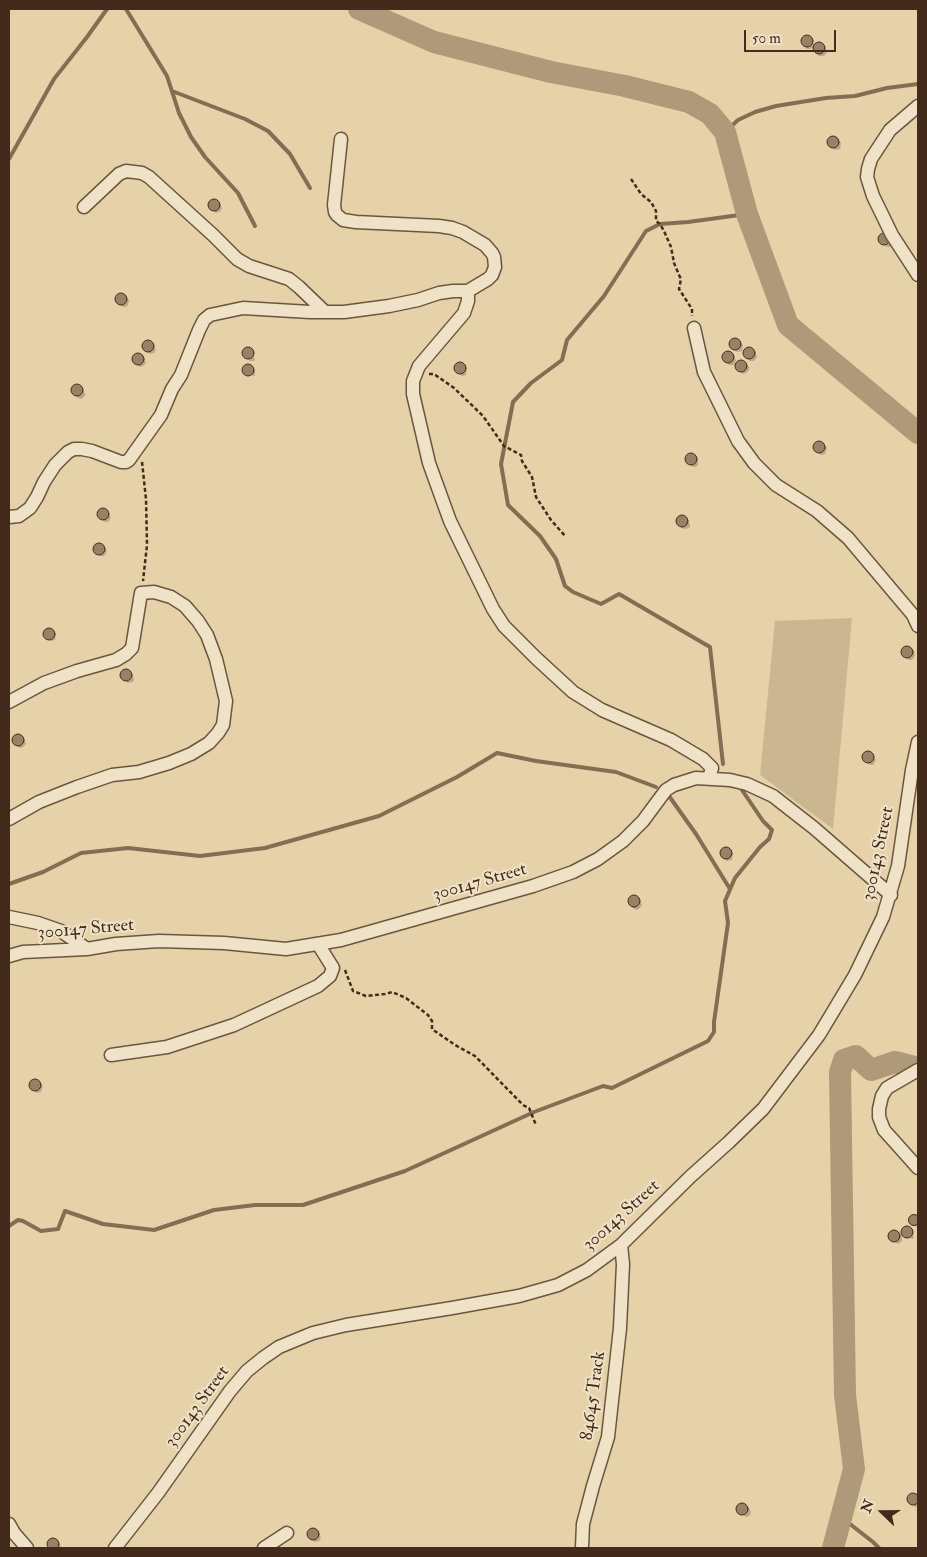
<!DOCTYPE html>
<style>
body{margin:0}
#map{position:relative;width:927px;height:1557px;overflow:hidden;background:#e6d2a9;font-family:"IM FELL Double Pica",serif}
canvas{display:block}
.frame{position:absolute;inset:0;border:10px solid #422b1b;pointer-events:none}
.north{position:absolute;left:857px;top:1487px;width:50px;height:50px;-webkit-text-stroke:4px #efe2c7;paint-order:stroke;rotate:292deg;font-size:14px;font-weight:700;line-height:20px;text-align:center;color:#422b1b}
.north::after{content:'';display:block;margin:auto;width:18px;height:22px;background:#422b1b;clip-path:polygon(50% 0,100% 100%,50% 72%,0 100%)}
.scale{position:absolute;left:744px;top:30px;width:92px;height:22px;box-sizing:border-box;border:2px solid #422b1b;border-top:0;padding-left:6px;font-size:15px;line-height:18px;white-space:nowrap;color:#422b1b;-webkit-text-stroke:4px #efe2c7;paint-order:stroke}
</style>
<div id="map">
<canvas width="927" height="1557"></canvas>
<div class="frame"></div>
<div class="north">N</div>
<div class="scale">50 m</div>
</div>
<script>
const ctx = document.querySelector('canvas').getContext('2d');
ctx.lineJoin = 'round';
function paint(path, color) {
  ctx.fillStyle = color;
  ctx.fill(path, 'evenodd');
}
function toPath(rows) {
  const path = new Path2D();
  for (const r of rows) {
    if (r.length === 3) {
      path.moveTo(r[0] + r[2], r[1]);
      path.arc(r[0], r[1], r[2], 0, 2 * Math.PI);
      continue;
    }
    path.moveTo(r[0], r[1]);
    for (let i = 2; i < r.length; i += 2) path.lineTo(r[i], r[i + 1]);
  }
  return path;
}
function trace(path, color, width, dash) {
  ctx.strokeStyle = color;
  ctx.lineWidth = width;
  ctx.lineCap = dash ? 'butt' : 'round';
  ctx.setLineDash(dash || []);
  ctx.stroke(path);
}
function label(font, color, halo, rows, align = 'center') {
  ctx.font = font + ' "IM FELL Double Pica",serif';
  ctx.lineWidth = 4;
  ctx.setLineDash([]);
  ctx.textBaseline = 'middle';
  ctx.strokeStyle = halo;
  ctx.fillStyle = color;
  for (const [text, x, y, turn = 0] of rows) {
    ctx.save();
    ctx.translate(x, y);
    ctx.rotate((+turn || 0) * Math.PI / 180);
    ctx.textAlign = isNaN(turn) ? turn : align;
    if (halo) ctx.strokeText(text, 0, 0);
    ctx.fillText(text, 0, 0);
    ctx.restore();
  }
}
paint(toPath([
 [852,618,833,829,760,775,775,621]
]), '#cab691');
paint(toPath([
 [804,37,809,37,815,45,821,44,827,51,826,54,824,56,819,56,814,50,814,47,810,49,807,49,802,43,802,40],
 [832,137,835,138,841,143,840,149,835,150,829,144,829,140],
 [211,200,216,200,221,206,222,209,219,212,216,213,210,208,209,203],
 [884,234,887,235,893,243,890,247,887,247,881,242,880,237],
 [120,295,123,295,129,300,128,305,126,307,123,307,116,301,116,298],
 [736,339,743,345,742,351,737,352,731,347,731,342],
 [148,341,154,346,156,350,154,353,150,354,143,347,145,342],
 [249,348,252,350,255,360,253,361,250,361,245,357,244,351],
 [746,349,751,349,756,354,757,357,754,361,750,361,745,356,744,351],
 [726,353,730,353,736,360,734,365,729,365,724,359],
 [135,354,138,354,144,358,146,363,143,366,140,367,134,362,133,359],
 [740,361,743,361,749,367,749,370,746,373,743,374,737,369,737,364],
 [460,363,467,369,466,375,462,376,455,369,455,366],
 [247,365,250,366,255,371,255,376,245,374,243,370],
 [76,386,80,386,85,393,85,396,81,399,78,398,73,392,73,389],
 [818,442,821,442,827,448,825,454,821,455,815,450,815,445],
 [690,454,693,454,698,460,698,465,696,467,693,467,686,460,686,457],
 [102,510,105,510,111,517,108,522,105,522,98,516,99,513],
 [681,516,684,517,690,524,690,527,686,529,682,528,677,523,679,518],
 [98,544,101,544,107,551,104,556,101,556,94,550,94,547],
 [48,629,51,629,56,635,55,640,51,641,44,635,44,632],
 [908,647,914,651,915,656,912,660,909,660,903,655,903,650,905,648],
 [124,670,127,670,132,674,134,679,133,682,128,683,121,676,121,673],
 [17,735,20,735,25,741,26,744,23,747,20,748,13,741,13,738],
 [867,752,870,752,876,760,873,765,870,765,863,758,863,755],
 [726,848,733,854,732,860,727,861,722,856,721,853,722,850],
 [631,897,636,897,642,904,641,907,637,910,634,909,629,903],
 [34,1081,37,1081,43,1086,41,1092,37,1093,31,1088,31,1084],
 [915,1215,918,1216,918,1227,917,1227,911,1223,910,1219,911,1216],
 [905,1228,913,1232,914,1237,913,1239,900,1236,902,1238,902,1241,898,1244,890,1239,889,1236,891,1233,897,1231,901,1236,903,1229],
 [914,1494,918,1497,918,1507,915,1507,909,1502,909,1497],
 [743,1504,749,1508,751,1513,749,1516,746,1517,739,1512,738,1509,739,1506],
 [313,1529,319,1533,321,1538,319,1541,315,1542,309,1537,308,1534,309,1531],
 [54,1539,60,1544,61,1548,49,1547,49,1542]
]), '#0003');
trace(toPath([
 [126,9,167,76,179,113,191,137,205,157,238,193,255,226],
 [172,91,245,119,268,131,290,154,310,188],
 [725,132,738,120,755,112,776,106,826,98,855,96,887,88,918,84],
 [9,159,54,79,87,37,107,9],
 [723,764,710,647,619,594,601,604,573,592,565,586,556,559,540,536,508,505,501,464,513,402,531,383,562,360,567,340,604,296,646,231,660,224,688,222,747,214],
 [669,796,696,834,730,889],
 [9,884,43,872,81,853,128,848,200,856,265,848,379,816,457,777,497,753,536,761,616,772,656,787],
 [9,1226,18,1220,23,1221,41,1231,58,1229,65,1211,103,1224,154,1230,214,1210,255,1205,303,1205,405,1171,534,1112,603,1086,612,1088,708,1041,714,1032,714,1022,728,923,725,901,735,878,760,847,769,839,772,830,763,821,742,790],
 [841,1517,873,1542,879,1548]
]), '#836d53', 4);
trace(toPath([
 [359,9,434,42,551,72,625,86,689,102,710,114,725,132,747,214,788,325,918,433],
 [833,1548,854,1469,845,1395,840,1072,844,1060,856,1056,871,1070,895,1062,918,1068]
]), '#ae9979', 22);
const building = toPath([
 [807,41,6],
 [819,48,6],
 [833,142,6],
 [214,205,6],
 [884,239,6],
 [121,299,6],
 [735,344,6],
 [148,346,6],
 [248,353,6],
 [749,353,6],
 [728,357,6],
 [138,359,6],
 [741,366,6],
 [460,368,6],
 [248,370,6],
 [77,390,6],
 [819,447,6],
 [691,459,6],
 [103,514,6],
 [682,521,6],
 [99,549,6],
 [49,634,6],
 [907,652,6],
 [126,675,6],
 [18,740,6],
 [868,757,6],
 [726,853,6],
 [634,901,6],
 [35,1085,6],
 [914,1220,5.5],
 [907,1232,6],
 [894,1236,6],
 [913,1499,6],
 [742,1509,6],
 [313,1534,6],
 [53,1544,6]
]);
paint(building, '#978265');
trace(building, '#422b1b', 1);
const minor = toPath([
 [918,106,890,130,871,159,868,169,867,177,873,196,892,235,918,275],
 [84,207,119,174,126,171,142,173,149,177,213,235,237,259,249,266,289,279,299,287,325,312],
 [468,291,468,301,464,313,419,366,413,381,413,394,429,463,450,521,493,609,504,626,536,658,573,692,602,710,671,740,703,759,712,768,709,778],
 [694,328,704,372,738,441,754,463,776,485,817,511,848,538,913,615,918,626],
 [9,517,19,516,30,508,37,497,44,482,55,465,68,452,74,449,82,449,92,451,121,462,126,462,129,460,161,415,172,389,181,375,199,330,204,320,210,315,243,308,310,312,344,312,389,306,418,300,439,293,453,291,468,291,488,279,492,275,495,267,494,257,492,253,485,245,463,232,452,228,439,226,356,222,343,220,337,215,335,212,334,205,341,139],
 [9,702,44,683,77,671,116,660,126,654,132,648,141,593,154,592,171,597,185,606,198,621,207,635,216,659,226,701,223,725,218,733,209,743,191,754,169,763,139,772,112,775,77,787,39,802,9,819],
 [9,917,38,923,61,931,87,949],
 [9,956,23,952,87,949,116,944,159,941,224,943,286,949,341,940,533,886,573,872,598,859,623,841,643,821,666,790,674,785,696,778,730,780,747,784,773,796,814,828,891,895],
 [111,1055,167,1047,234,1025,318,986,330,976,333,968,318,944],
 [918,1070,887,1088,882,1096,879,1109,879,1117,884,1130,918,1168],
 [9,1524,14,1533,27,1548],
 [115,1548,158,1493,230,1391,247,1371,263,1358,279,1347,313,1333,346,1325,452,1308,519,1296,558,1285,587,1270,621,1245,690,1177,729,1142,763,1109,819,1035,855,975,883,917,898,866,912,770,918,742],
 [264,1548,287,1533],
 [582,1548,583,1524,593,1486,608,1437,620,1328,623,1264,621,1245]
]);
trace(minor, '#6b553e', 15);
trace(toPath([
 [631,179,641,194,651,202,656,211,656,221,660,224,664,231,671,247,674,263,679,275,681,279,679,289,692,309,692,316],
 [429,374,434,374,454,388,483,416,504,446,521,455,522,461,532,477,536,497,551,520,566,537],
 [142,462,146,499,147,545,143,581],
 [345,970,353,991,366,996,385,994,392,992,406,998,428,1015,432,1021,432,1029,455,1045,475,1056,523,1105,529,1108,536,1125]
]), '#422b1b', 2.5, [4, 2.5]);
trace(minor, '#efe2c7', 12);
label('18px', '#422b1b', '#efe2c7', [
 ["300143 Street",879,854,-78],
 ["300147 Street",480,883,-16],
 ["300147 Street",86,930,-5],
 ["300143 Street",622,1216,-42],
 ["84645 Track",594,1396,-82],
 ["300143 Street",198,1407,-54]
]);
</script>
